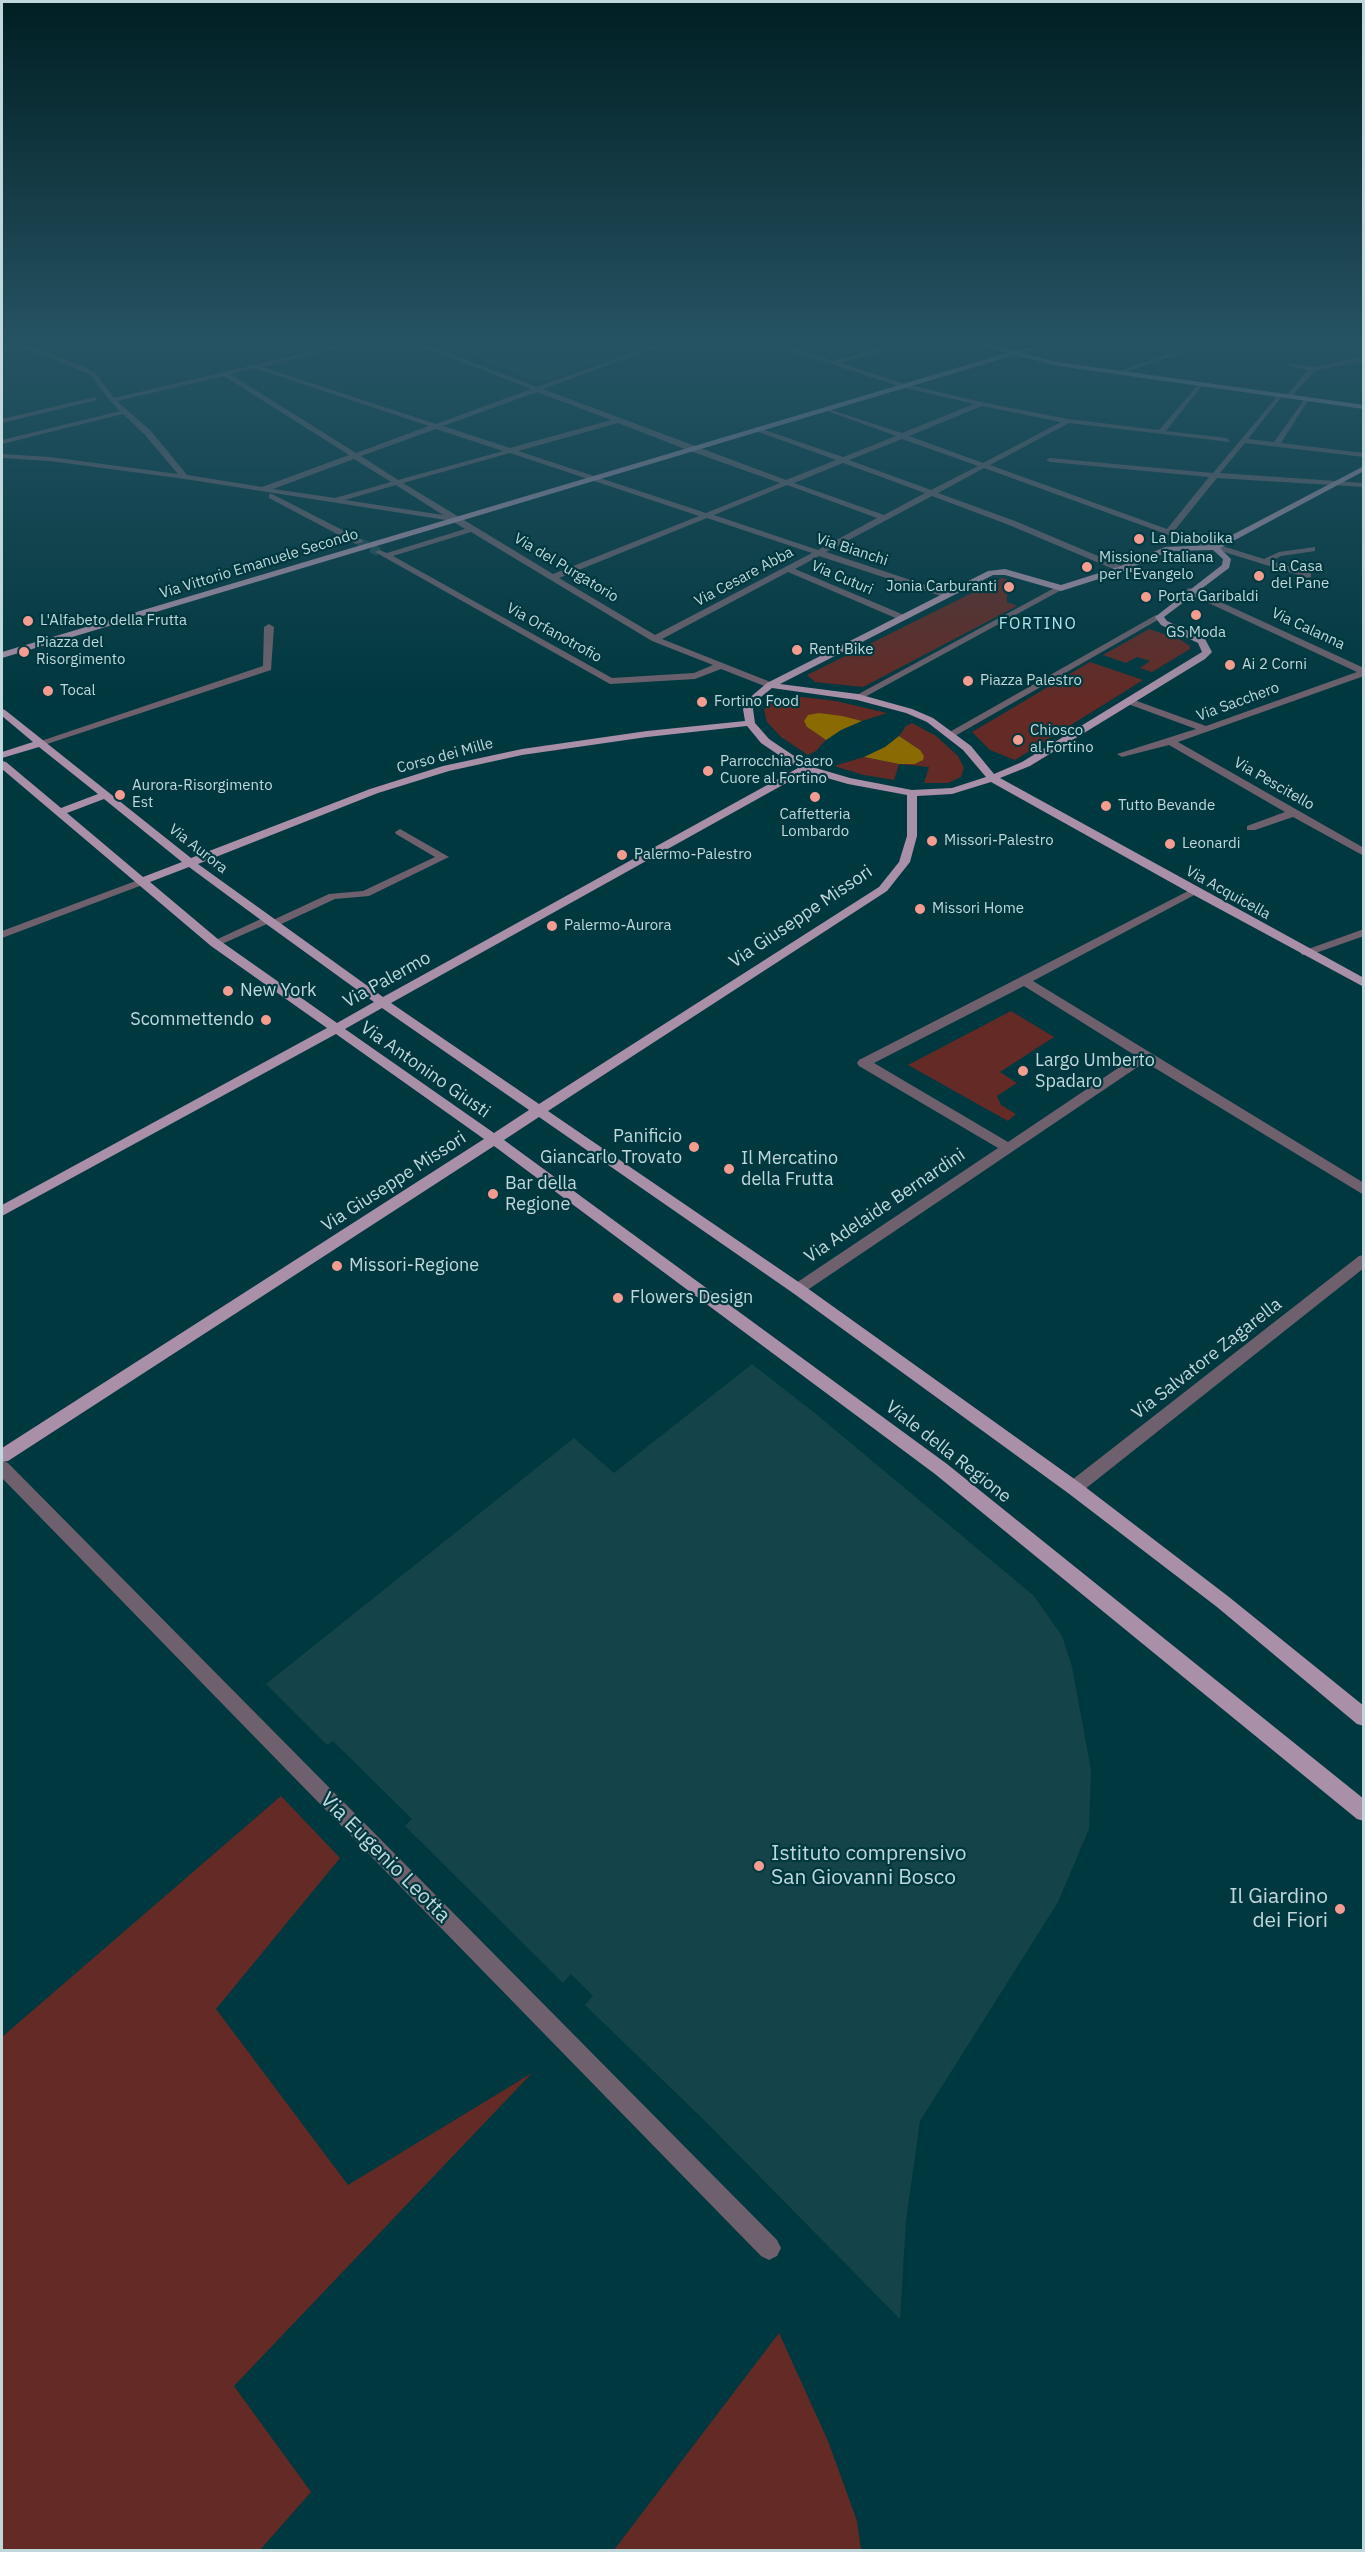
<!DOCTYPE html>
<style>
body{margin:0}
#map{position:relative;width:1365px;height:2552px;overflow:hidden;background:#00383f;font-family:"IBM Plex Sans",sans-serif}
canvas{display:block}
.frame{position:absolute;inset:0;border:3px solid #c0d8dc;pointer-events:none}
</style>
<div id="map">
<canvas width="1365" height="2552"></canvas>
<div class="frame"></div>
</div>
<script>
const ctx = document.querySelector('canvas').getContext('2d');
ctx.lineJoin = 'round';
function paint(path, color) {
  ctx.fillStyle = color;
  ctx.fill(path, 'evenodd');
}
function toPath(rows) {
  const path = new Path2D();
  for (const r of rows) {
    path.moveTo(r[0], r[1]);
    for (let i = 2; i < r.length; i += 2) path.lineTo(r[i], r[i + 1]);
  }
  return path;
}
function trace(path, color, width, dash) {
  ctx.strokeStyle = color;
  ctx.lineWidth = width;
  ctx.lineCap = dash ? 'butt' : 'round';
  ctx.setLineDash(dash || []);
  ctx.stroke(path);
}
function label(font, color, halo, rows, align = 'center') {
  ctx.font = font + ' "IBM Plex Sans",sans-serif';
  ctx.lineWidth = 4.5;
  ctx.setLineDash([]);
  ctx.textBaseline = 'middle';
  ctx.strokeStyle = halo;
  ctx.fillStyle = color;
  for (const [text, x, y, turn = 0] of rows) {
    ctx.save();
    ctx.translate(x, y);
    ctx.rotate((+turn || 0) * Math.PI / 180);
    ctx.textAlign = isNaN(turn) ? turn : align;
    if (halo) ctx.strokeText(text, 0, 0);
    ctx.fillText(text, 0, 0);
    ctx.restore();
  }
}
paint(toPath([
 [440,345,624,345,638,349,541,383,482,361,484,358,475,355,468,355],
 [752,1364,816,1414,1034,1596,1062,1636,1072,1667,1091,1770,1089,1829,1058,1902,920,2121,906,2220,900,2319,703,2119,585,2005,593,1996,571,1974,563,1983,405,1826,412,1819,333,1741,327,1745,266,1684,574,1438,614,1473]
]), '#14444a');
paint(toPath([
 [1002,578,1007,579,1007,602,1017,606,863,687,815,682,807,675],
 [1149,629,1179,639,1190,646,1190,649,1152,672,1140,668,1150,661,1137,657,1126,663,1103,655],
 [1090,662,1143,680,1015,760,990,750,972,732],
 [802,697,836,701,887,713,862,721,814,714,807,727,826,740,816,751,808,755,781,737,767,722,764,710,768,704,780,698],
 [912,723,936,736,958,756,964,768,961,777,948,783,924,783,929,767,899,764,894,780,864,775,834,766,864,757,899,764,921,762,920,750,899,736,906,726],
 [1011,1011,1054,1037,1000,1072,1017,1083,997,1096,1001,1105,1016,1114,1008,1121,908,1065],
 [281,1796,340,1858,216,2009,348,2185,532,2073,234,2386,311,2492,260,2550,2,2550,2,2037],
 [779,2333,828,2441,857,2521,861,2550,614,2550]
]), '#642a25');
paint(toPath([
 [819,713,842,716,862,721,841,730,826,740,807,727,804,721,808,715],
 [899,736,920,750,924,756,923,760,915,764,899,764,864,757,885,747]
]), '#8a6a03');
trace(toPath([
 [359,542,379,552]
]), '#1d5057', 9, [9, 4.5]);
paint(toPath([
 [19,345,27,345,85,367,95,373,114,398,340,345,349,345,262,367,436,424,531,389,418,345,426,345,537,387,654,345,662,345,543,389,786,480,836,460,756,431,756,427,843,457,896,436,825,410,825,408,902,433,974,404,901,387,773,345,781,345,833,361,894,345,902,345,840,363,905,384,981,402,1068,419,1159,430,1199,384,1203,384,1166,431,1227,438,1230,442,1069,423,990,465,1167,529,1209,477,1050,462,1046,460,1050,458,1213,473,1280,393,1283,395,1248,439,1274,442,1306,397,1309,399,1281,443,1364,453,1364,457,1245,443,1220,473,1364,483,1364,487,1217,478,1174,531,1264,559,1279,552,1315,547,1315,551,1281,556,1272,561,1311,573,1311,577,1308,578,1166,534,984,468,938,493,1015,521,1124,567,1124,571,1118,571,1009,525,932,496,826,552,950,593,950,597,944,597,819,556,795,569,904,615,904,619,898,619,788,572,662,639,773,683,773,687,767,687,721,669,695,679,610,684,375,552,379,550,387,553,465,529,452,521,185,479,50,461,2,458,2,454,50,457,178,474,145,435,123,414,2,444,2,440,120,411,110,401,91,375,19,345],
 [255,368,429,426,356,453,230,374,255,368],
 [224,376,349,455,262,487,187,475,151,431,117,401,224,376],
 [537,392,611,420,510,448,443,426,537,392],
 [982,406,1061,422,983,463,909,436,982,406],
 [618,423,690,451,780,483,706,513,518,451,618,423],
 [436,429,503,451,398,480,361,456,436,429],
 [902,439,978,466,931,490,849,460,902,439],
 [510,453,699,516,553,574,403,483,510,453],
 [354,459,391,482,335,498,273,489,354,459],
 [843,463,925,493,884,515,794,483,843,463],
 [396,485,443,515,345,500,396,485],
 [787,485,877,518,818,550,714,515,787,485],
 [707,518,812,553,655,635,559,578,707,518],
 [471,532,652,641,713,665,694,673,612,678,393,556,471,532],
 [1195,345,1203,345,1120,374,1115,373,1195,345],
 [1356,358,1364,360,1364,364,1356,362,1315,371,1291,397,1286,396,1308,370,1287,365,1287,363,1313,367,1356,358],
 [95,397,97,400,2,423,2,419,95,397],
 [272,494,362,540,363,542,356,544,269,498,269,494,272,494],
 [1058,586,1065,588,861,699,853,697,1058,586],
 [1190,588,1364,668,1364,676,1178,742,1364,848,1364,856,1293,817,1255,830,1247,830,1247,826,1285,812,1169,745,1122,757,1117,754,1196,729,1128,704,1128,700,1134,700,1206,726,1357,672,1187,593,1187,589,1190,588],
 [1156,615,1163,617,955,736,946,734,1156,615],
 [269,624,274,627,271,670,44,745,35,743,263,666,264,627,269,624],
 [400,829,449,857,369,896,335,899,277,926,273,928,267,924,215,947,209,943,263,918,267,916,273,920,329,894,363,891,435,857,396,834,395,832,400,829],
 [141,879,145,880,145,884,2,938,2,931,141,879],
 [1194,888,1198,889,1198,893,1033,981,1364,1183,1364,1195,1145,1062,803,1293,793,1293,790,1289,793,1285,998,1148,859,1066,857,1063,859,1060,1194,888],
 [1024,986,1136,1056,1008,1142,874,1063,1024,986],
 [1364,929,1364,936,1310,955,1302,955,1300,952,1364,929],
 [1364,1255,1364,1268,1080,1493,1074,1495,1068,1493,1066,1488,1068,1483,1359,1256,1364,1255],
 [2,1461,8,1463,777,2240,781,2248,777,2256,769,2260,761,2256,2,1478,2,1461]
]), '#6e616d');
paint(toPath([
 [980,345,989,345,1014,351,1044,345,1022,353,1058,362,1364,405,1364,409,1058,366,1015,355,2,658,2,652,1007,353,980,345],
 [1364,466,1364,471,1220,548,1231,559,1229,568,1164,617,1167,621,1205,639,1212,652,1205,659,1030,766,1000,778,1364,978,1364,987,1190,893,991,782,952,794,917,796,917,836,910,862,887,891,548,1111,803,1285,1080,1483,1229,1597,1364,1706,1364,1726,1357,1724,1217,1607,1068,1493,793,1293,539,1117,504,1140,947,1464,1364,1799,1364,1821,1357,1819,935,1474,494,1146,8,1461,2,1462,2,1448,484,1139,336,1034,2,1216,2,1205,327,1028,211,946,2,769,2,761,6,762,61,808,98,794,39,747,2,758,2,752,33,742,2,716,2,709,5,710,191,858,370,789,443,766,522,749,647,731,745,721,743,709,747,700,767,683,988,571,1005,569,1061,585,1118,567,1165,547,1213,545,1364,466],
 [1213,550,1223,559,1222,565,1155,617,1161,625,1198,643,1202,652,1022,762,994,774,971,746,933,718,912,709,858,694,780,684,993,575,1005,575,1061,591,1124,571,1169,551,1213,550],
 [772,688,857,700,906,713,927,722,963,750,986,777,952,788,912,790,850,778,809,766,769,739,755,723,753,709,756,701,772,688],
 [747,726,761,743,798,768,383,997,198,864,378,793,449,771,522,755,647,737,747,726],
 [806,772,848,784,907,795,907,836,899,862,879,887,539,1104,391,1003,806,772],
 [104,799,182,862,143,877,67,813,104,799],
 [189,867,269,926,374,1002,337,1023,219,940,150,882,189,867],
 [382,1008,529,1110,494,1133,345,1029,382,1008]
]), '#a990a8');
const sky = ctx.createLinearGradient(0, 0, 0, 702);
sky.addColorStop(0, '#001f23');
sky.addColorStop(0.49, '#265363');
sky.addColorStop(1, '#26536300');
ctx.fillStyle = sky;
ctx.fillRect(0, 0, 1365, 702);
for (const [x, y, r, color] of [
 [1139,539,6,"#f59c91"],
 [1087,567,6,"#f59c91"],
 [1259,576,6,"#f59c91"],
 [1009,587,6,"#f59c91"],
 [1146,597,6,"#f59c91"],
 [1196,615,6,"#f59c91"],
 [28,621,6,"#f59c91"],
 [797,650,6,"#f59c91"],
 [24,652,6,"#f59c91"],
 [1230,665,6,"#f59c91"],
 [968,681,6,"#f59c91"],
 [48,691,6,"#f59c91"],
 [702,702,6,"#f59c91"],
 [1018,740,6,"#f59c91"],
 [708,771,6,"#f59c91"],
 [120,795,6,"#f59c91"],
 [815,797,6,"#f59c91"],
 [1106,806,6,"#f59c91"],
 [932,841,6,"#f59c91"],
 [1170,844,6,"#f59c91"],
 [622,855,6,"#f59c91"],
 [920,909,6,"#f59c91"],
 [552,926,6,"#f59c91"],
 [228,991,6,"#f59c91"],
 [266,1020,6,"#f59c91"],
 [1023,1071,6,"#f59c91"],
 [694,1147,6,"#f59c91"],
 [729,1169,6,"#f59c91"],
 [493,1194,6,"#f59c91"],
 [337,1266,6,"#f59c91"],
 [618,1298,6,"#f59c91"],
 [759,1866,6,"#f59c91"],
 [1340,1909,6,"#f59c91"]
]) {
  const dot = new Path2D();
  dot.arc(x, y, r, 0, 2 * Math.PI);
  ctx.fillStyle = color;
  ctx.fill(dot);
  trace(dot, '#00383f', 2);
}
label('15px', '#c0d8dc', '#00383f', [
 ["La Diabolika",1151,539],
 ["Missione Italiana",1099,558],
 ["per l'Evangelo",1099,575],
 ["La Casa",1271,567],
 ["del Pane",1271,584],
 ["Jonia Carburanti",997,587,"right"],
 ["Porta Garibaldi",1158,597],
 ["L'Alfabeto della Frutta",40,621],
 ["GS Moda",1196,633,"center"],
 ["Piazza del",36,643],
 ["Risorgimento",36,660],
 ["Rent Bike",809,650],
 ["Ai 2 Corni",1242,665],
 ["Piazza Palestro",980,681],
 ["Tocal",60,691],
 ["Fortino Food",714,702],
 ["Chiosco",1030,731],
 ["al Fortino",1030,748],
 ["Parrocchia Sacro",720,762],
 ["Cuore al Fortino",720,779],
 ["Aurora-Risorgimento",132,786],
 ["Est",132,803],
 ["Tutto Bevande",1118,806],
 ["Caffetteria",815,815,"center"],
 ["Lombardo",815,832,"center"],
 ["Missori-Palestro",944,841],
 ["Leonardi",1182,844],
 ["Palermo-Palestro",634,855],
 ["Missori Home",932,909],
 ["Palermo-Aurora",564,926]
], 'left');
label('15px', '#c0d8dc', '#00383f', [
 ["Via Bianchi",852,550,18],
 ["Via Vittorio Emanuele Secondo",259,564,-17],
 ["Via del Purgatorio",566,568,31],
 ["Via Cesare Abba",744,577,-28],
 ["Via Cuturi",842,578,23],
 ["Via Calanna",1308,629,25],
 ["Via Orfanotrofio",554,633,29],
 ["Via Sacchero",1238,702,-20],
 ["Corso dei Mille",445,756,-15],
 ["Via Pescitello",1274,784,30],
 ["Via Aurora",198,849,38],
 ["Via Acquicella",1228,893,29]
]);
ctx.letterSpacing = '1.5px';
label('16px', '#b0e3eb', '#00383f', [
 ["FORTINO",1038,624]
]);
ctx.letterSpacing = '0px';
label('18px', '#c0d8dc', '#00383f', [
 ["Via Giuseppe Missori",801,917,-34],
 ["Via Palermo",387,980,-29],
 ["Via Antonino Giusti",425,1070,35],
 ["Via Giuseppe Missori",394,1182,-33],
 ["Via Adelaide Bernardini",885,1206,-34],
 ["Via Salvatore Zagarella",1207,1359,-38],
 ["Viale della Regione",948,1452,38]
]);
label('18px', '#c0d8dc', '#00383f', [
 ["New York",240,991],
 ["Scommettendo",254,1020,"right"],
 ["Largo Umberto",1035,1061],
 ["Spadaro",1035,1082],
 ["Panificio",682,1137,"right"],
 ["Giancarlo Trovato",682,1158,"right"],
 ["Il Mercatino",741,1159],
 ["della Frutta",741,1180],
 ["Bar della",505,1184],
 ["Regione",505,1205],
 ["Missori-Regione",349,1266],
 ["Flowers Design",630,1298]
], 'left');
label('21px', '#c0d8dc', '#00383f', [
 ["Istituto comprensivo",771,1854],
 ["San Giovanni Bosco",771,1878],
 ["Il Giardino",1328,1897,"right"],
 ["dei Fiori",1328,1921,"right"]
], 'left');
label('21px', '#c0d8dc', '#00383f', [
 ["Via Eugenio Leotta",385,1858,45]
]);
</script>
